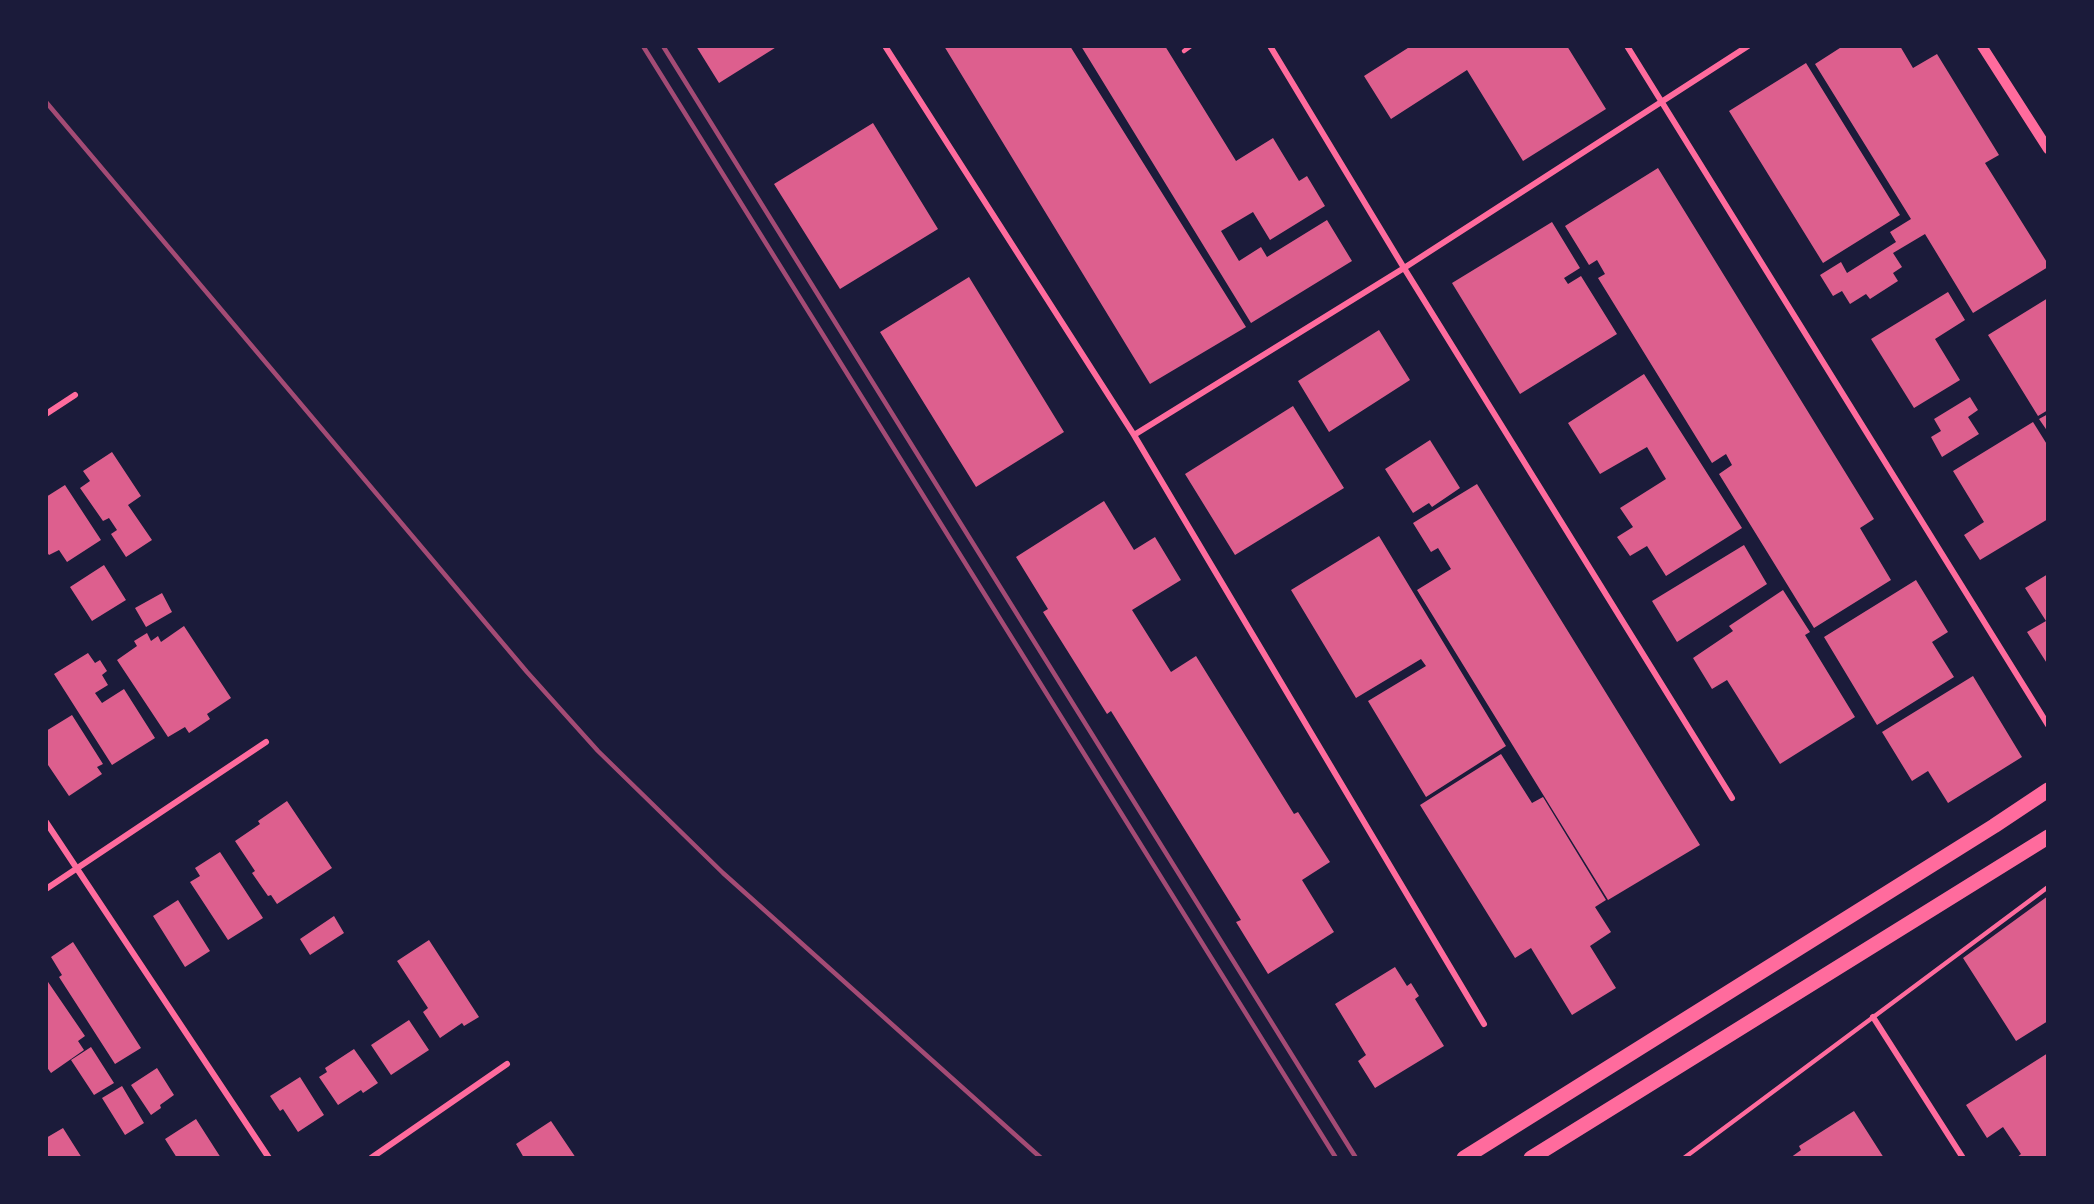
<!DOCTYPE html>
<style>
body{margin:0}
#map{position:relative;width:2094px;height:1204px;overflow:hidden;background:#1b1b3a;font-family:"Roboto Condensed",sans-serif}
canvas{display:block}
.frame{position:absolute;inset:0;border:48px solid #1b1b3a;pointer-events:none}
</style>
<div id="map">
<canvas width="2094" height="1204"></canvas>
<div class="frame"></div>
</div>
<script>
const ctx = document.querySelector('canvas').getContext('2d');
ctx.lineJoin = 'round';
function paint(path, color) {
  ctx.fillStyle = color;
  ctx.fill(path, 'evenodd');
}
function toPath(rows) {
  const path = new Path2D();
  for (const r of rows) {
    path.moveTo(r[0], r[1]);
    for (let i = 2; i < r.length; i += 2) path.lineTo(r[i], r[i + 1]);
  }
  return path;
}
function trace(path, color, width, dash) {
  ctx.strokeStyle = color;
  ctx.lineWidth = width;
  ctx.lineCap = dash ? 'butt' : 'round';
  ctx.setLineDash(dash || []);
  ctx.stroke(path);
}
paint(toPath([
 [696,46,778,46,719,83],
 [944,46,1070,46,1246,327,1150,384],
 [1081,46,1165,46,1236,161,1273,138,1299,181,1307,176,1325,206,1270,240,1253,212,1221,231,1239,261,1261,247,1267,257,1327,220,1352,261,1251,323],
 [1411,46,1567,46,1606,109,1523,161,1467,70,1391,119,1364,76],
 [1843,46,1900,46,1913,68,1937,54,1999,155,1985,163,2048,264,2048,267,1973,313,1925,234,1893,253,1902,267,1893,273,1898,281,1870,299,1866,294,1850,304,1842,291,1833,296,1820,275,1841,262,1847,273,1896,242,1890,232,1911,219,1815,64],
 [1806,63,1900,215,1823,263,1729,111],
 [873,123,938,229,840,289,774,184],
 [1658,168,1874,519,1860,528,1891,580,1814,628,1719,474,1732,465,1726,454,1712,463,1598,278,1605,274,1597,260,1589,265,1565,226],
 [1552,222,1580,268,1564,278,1568,284,1581,276,1617,334,1520,394,1452,283],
 [969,277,1064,432,976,487,880,332],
 [1948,292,1965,320,1935,339,1960,380,1914,408,1871,339],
 [2048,298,2048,410,2038,416,1988,335],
 [1379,330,1410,380,1329,432,1298,381],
 [1644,374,1742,528,1666,576,1647,546,1630,556,1617,537,1633,527,1620,508,1666,479,1647,447,1600,474,1568,423],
 [1970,397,1978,410,1968,417,1979,434,1942,457,1931,437,1941,431,1934,419],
 [1293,406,1344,488,1235,555,1185,474],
 [2048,414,2048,432,2039,419],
 [2033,422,2048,446,2048,519,1980,560,1964,535,1984,522,1953,471],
 [1430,440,1460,488,1432,507,1429,503,1413,513,1385,469],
 [112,452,141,496,128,505,152,540,126,557,111,534,117,530,109,518,103,521,80,488,90,481,83,471],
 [1477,484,1700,845,1608,900,1417,590,1451,569,1438,548,1431,552,1413,523],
 [65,485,101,540,67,562,59,550,49,555,46,551,46,497],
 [1104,501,1134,550,1155,537,1181,580,1132,610,1171,672,1196,656,1294,814,1298,812,1330,862,1302,880,1334,932,1268,974,1236,922,1241,920,1111,711,1107,714,1043,612,1048,609,1016,557],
 [1379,536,1506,746,1426,797,1368,701,1426,666,1421,659,1356,698,1291,590],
 [1744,545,1767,584,1677,642,1652,601],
 [104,565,126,600,92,621,70,587],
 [2048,574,2048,665,2027,632,2046,621,2025,588],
 [1916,580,1948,632,1932,642,1954,677,1877,725,1824,637],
 [1783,590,1810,632,1805,635,1855,717,1780,764,1727,680,1712,689,1693,658,1733,631,1729,626],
 [162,593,172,612,146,627,135,608],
 [184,626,231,698,207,714,210,719,189,733,185,727,168,737,117,660,137,646,134,641,147,633,151,641,158,636,161,642],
 [88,653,95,663,100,660,107,671,102,675,108,685,95,693,102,703,124,689,155,738,112,765,54,674],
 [1973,676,2022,757,1948,803,1928,771,1912,781,1882,732],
 [72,715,103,764,97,767,102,774,69,796,46,762,46,731],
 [1501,754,1532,803,1543,797,1606,900,1595,907,1611,932,1590,946,1616,988,1572,1015,1531,948,1515,958,1420,805],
 [287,801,332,868,277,904,271,895,268,896,252,873,255,871,235,841,260,824,258,821],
 [220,852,263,918,228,940,190,882,200,876,195,868],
 [2048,896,2048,1021,2016,1041,1963,958],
 [178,900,210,951,185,967,153,916],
 [334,916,344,933,310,955,300,939],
 [429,940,479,1017,464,1026,462,1023,440,1038,423,1012,428,1008,397,961],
 [73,942,141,1048,115,1064,59,977,62,975,51,957],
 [1395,967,1407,986,1411,983,1419,996,1415,999,1444,1046,1375,1088,1358,1061,1366,1055,1335,1004],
 [46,979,85,1036,78,1041,84,1050,51,1073,46,1066],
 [409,1020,429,1050,391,1075,371,1045],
 [91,1047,114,1083,94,1095,71,1060],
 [354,1049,378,1083,363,1093,361,1090,338,1105,319,1077,327,1072,325,1068],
 [2048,1053,2048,1158,2016,1158,2021,1154,2003,1127,1987,1138,1966,1105],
 [157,1068,174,1095,160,1105,161,1108,151,1115,131,1085],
 [300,1077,324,1115,298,1132,283,1109,280,1111,270,1096],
 [122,1086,144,1123,125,1135,102,1098],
 [1854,1111,1884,1158,1790,1158,1801,1150,1799,1146],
 [196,1119,221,1158,177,1158,165,1139],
 [551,1121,576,1158,524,1158,516,1144],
 [63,1128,82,1158,46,1158,46,1138]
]), '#dd5f8e');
trace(toPath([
 [1184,51,1191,46],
 [1684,1158,2048,887]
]), '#ff6b9d', 4.5);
trace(toPath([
 [885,46,1134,435,1484,1024],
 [1270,46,1404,268,1732,798],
 [1627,46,2048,725],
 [46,414,75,395],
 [1134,435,1404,268,1748,46],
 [46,822,269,1158],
 [46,889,266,742],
 [1873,1017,1963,1158],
 [371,1158,507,1064]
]), '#ff6b9d', 6);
trace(toPath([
 [1982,46,2048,149]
]), '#ff6b9d', 10);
trace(toPath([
 [1464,1158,1994,826,2048,790],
 [1531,1158,2048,837]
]), '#ff6b9d', 15);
trace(toPath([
 [643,46,1336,1158],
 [663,46,1356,1158],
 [46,102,527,672,598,751,723,873,1041,1158]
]), '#a44b75', 4.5);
</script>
